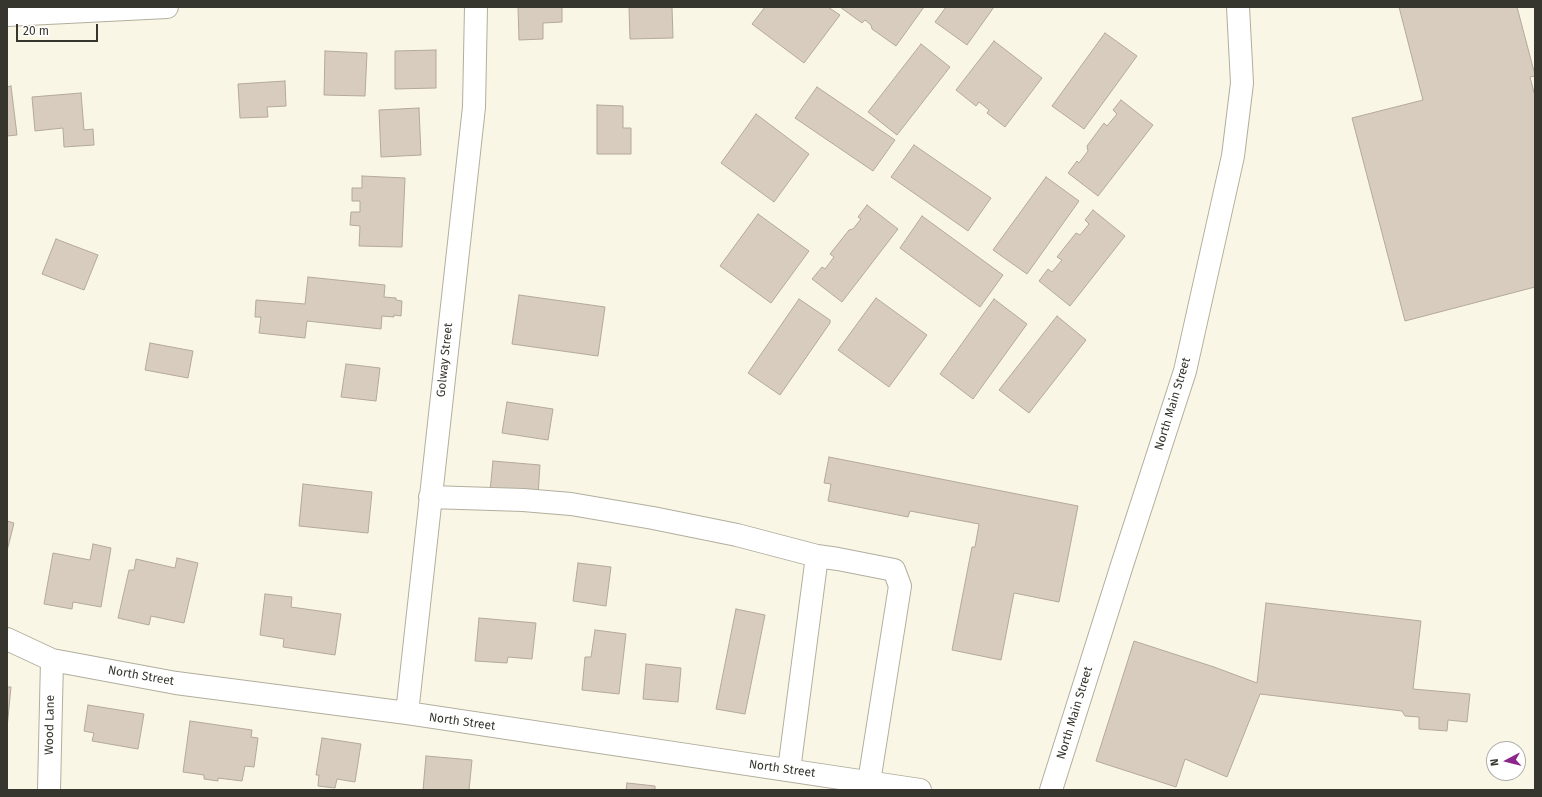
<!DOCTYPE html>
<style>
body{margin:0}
#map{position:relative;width:1542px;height:797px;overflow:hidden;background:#f9f6e5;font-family:"Fira Sans",sans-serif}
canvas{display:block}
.frame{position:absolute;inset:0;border:8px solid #36352e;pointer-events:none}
.north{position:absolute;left:1486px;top:741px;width:40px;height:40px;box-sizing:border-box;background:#fff;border:1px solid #afaeab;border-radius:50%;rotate:263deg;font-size:11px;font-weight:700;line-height:16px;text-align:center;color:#36352e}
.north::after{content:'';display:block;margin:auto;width:14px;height:18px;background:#8b268d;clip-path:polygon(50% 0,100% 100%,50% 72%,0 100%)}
.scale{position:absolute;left:16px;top:24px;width:82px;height:18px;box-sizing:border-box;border:2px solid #36352e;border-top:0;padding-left:5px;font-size:12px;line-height:14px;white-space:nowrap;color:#36352e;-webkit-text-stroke:3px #fff;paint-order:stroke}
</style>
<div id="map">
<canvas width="1542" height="797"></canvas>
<div class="frame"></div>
<div class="north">N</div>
<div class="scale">20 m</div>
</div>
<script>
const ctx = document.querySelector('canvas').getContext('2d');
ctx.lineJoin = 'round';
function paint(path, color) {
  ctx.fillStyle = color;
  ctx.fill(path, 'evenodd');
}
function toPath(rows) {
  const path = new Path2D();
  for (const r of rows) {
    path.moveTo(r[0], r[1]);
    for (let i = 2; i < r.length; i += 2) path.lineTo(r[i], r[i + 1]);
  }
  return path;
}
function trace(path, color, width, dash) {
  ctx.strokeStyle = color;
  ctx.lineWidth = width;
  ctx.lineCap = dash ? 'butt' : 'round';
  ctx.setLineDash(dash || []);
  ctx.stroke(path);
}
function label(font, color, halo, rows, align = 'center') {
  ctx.font = font + ' "Fira Sans",sans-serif';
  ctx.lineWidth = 3.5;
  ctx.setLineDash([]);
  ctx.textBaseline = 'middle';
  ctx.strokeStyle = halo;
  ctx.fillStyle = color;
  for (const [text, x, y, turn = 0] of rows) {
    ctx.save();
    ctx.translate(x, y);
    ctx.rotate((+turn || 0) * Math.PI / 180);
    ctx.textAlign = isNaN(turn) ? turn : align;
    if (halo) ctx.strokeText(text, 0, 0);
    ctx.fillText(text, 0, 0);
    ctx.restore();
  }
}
const building = toPath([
 [518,7,562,7,562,22,543,23,543,39,519,40,518,7],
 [629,7,672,7,673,38,630,39,629,7],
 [765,7,828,7,840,15,804,63,752,24,765,7],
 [840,7,924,7,896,46,872,29,871,25,865,20,862,23,840,7],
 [946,7,994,7,967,45,935,22,946,7],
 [1399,7,1517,7,1535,75,1535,76,1530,77,1535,96,1535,287,1405,321,1352,118,1423,100,1399,7],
 [1105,33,1137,56,1084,129,1052,106,1105,33],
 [994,41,1042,78,1005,127,987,113,989,110,979,102,976,106,956,90,994,41],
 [921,44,950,67,897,135,868,112,921,44],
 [436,50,436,88,395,89,395,51,436,50],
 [325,51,367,53,365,96,324,95,325,51],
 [285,81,286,106,267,107,268,117,240,118,238,84,285,81],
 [11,86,17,135,7,136,7,87,11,86],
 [817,87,895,140,873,171,795,118,817,87],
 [81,93,84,130,93,129,94,145,64,147,63,128,35,131,32,97,81,93],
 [1121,100,1153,125,1098,196,1068,173,1077,161,1079,163,1088,151,1087,146,1104,123,1107,126,1117,114,1113,110,1121,100],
 [597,105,623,106,623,128,631,128,631,154,597,154,597,105],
 [419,108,421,155,381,157,379,110,419,108],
 [756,114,809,154,774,202,721,163,756,114],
 [914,145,991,198,968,231,891,177,914,145],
 [362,176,405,178,402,247,359,246,360,226,350,225,351,212,360,212,360,201,352,201,352,188,362,188,362,176],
 [1046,177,1079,201,1027,274,993,250,1046,177],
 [867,205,898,229,842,302,812,279,822,267,825,269,834,257,830,254,849,230,853,229,861,219,858,217,867,205],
 [1093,210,1125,236,1070,306,1039,281,1048,269,1052,272,1062,260,1057,257,1076,233,1080,235,1089,224,1085,220,1093,210],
 [758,214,809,251,771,303,720,266,758,214],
 [922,216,1003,275,980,307,900,248,922,216],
 [56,239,98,255,84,290,42,274,56,239],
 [308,277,385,285,384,297,396,298,396,300,402,301,401,316,394,315,394,317,382,316,381,329,307,321,305,338,259,333,261,317,255,317,256,300,305,304,308,277],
 [519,295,605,307,598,356,512,344,519,295],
 [876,298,927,335,889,387,838,350,876,298],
 [799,299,830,320,830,323,780,395,748,373,799,299],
 [994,299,1027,324,973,399,940,374,994,299],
 [1057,316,1086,340,1029,413,999,390,1057,316],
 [150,343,193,351,188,378,145,370,150,343],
 [346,364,380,368,376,401,341,397,346,364],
 [507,402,553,409,548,440,502,433,507,402],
 [829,457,1078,506,1059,602,1014,593,1001,660,952,650,972,547,975,547,979,524,910,511,908,517,828,501,831,484,824,483,829,457],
 [493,461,540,465,538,496,490,491,493,461],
 [303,484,372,492,368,533,299,526,303,484],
 [7,521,14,523,7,551,7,521],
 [93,544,111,548,101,607,73,602,72,609,44,604,53,553,90,560,93,544],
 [177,558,198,563,184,623,151,616,149,625,118,618,129,570,134,570,136,559,175,568,177,558],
 [578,563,611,567,606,606,573,601,578,563],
 [265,594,292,597,291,607,341,614,335,655,283,647,284,639,260,635,265,594],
 [1266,603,1421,621,1413,689,1470,694,1467,722,1448,720,1447,731,1419,729,1419,717,1405,716,1402,711,1260,694,1227,777,1185,759,1176,787,1096,761,1134,641,1214,667,1257,683,1266,603],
 [736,609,765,615,745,714,716,709,736,609],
 [479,618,536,623,532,659,508,657,507,663,475,661,479,618],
 [595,630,626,634,619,694,582,690,585,657,591,657,595,630],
 [646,664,681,668,678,702,643,699,646,664],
 [7,687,11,687,7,728,7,687],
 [88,705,144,714,138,749,92,741,94,733,84,731,88,705],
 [190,721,252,730,251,737,258,738,254,767,245,766,242,781,218,778,218,781,204,779,204,775,183,772,190,721],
 [322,738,361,744,355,782,337,779,335,788,318,786,319,775,316,775,322,738],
 [426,756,472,760,469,790,423,790,426,756],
 [627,783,655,786,655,790,626,790,627,783]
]);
paint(building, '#d8ccbf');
trace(building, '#b4a89c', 1);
const minor = toPath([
 [7,15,167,7],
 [430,497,523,500,571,504,653,518,737,535,817,556],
 [7,639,52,660,176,683,407,713,920,790],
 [407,713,474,107,476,7],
 [789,770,817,556,838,559,894,570,900,586,869,782],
 [49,790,52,660]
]);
const major = toPath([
 [1051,790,1122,565,1185,371,1233,156,1242,83,1238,7]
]);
trace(minor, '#b2ae9e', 24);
trace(major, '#b2ae9e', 24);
trace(minor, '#fff', 22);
trace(major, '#fff', 22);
label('12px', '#36352e', '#fff', [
 ["Golway Street",445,360,-84],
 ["North Main Street",1173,404,-73],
 ["North Street",141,676,10],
 ["North Main Street",1075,713,-73],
 ["North Street",462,722,8],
 ["Wood Lane",50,725,-89],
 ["North Street",782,769,8]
]);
</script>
